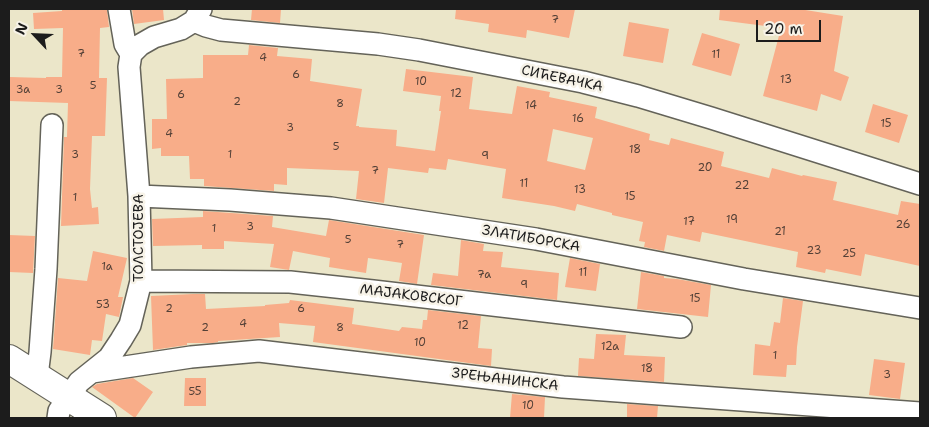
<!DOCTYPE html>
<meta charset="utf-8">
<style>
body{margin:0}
#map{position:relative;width:929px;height:427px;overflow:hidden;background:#ebe6c9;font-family:"Shantell Sans",sans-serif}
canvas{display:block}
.frame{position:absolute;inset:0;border:10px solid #1c1c1c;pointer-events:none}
.north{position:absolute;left:10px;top:10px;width:50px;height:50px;-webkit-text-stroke:4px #f7f3e8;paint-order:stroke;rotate:295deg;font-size:14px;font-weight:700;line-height:20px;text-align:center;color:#1c1c1c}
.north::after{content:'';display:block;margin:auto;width:18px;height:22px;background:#1c1c1c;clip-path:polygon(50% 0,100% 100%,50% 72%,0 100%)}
.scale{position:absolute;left:756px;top:20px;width:65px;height:22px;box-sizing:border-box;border:2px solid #1c1c1c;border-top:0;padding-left:6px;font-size:15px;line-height:18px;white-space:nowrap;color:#1c1c1c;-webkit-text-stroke:4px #f7f3e8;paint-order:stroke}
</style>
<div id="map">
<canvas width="929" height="427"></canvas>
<div class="frame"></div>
<div class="north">N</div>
<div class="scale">20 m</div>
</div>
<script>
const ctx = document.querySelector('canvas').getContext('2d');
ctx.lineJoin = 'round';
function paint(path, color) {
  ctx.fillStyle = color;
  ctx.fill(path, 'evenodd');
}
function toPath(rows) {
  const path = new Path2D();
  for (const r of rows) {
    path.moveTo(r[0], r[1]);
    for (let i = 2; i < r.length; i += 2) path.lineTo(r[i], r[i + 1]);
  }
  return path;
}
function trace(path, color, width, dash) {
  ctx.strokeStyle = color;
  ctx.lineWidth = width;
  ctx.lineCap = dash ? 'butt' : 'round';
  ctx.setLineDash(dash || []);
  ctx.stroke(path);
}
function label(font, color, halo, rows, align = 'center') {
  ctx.font = font + ' "Shantell Sans",sans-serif';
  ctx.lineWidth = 5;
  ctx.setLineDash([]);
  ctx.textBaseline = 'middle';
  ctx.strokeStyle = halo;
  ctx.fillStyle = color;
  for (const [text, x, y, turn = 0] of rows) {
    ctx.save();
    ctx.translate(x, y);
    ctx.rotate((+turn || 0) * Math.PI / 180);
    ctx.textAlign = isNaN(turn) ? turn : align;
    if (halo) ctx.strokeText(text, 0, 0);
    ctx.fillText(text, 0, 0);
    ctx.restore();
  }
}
paint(toPath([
 [62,9,107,9,109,27,100,28,99,78,107,78,105,136,92,136,90,189,92,208,98,207,99,224,61,226,64,137,67,137,68,103,9,101,9,77,46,78,46,77,62,77,63,28,34,29,33,13,62,11],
 [132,9,163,9,164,20,134,24],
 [252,9,281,9,280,23,251,20],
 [456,9,575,9,569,38,527,30,526,38,488,32,489,24,455,19],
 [720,9,799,9,843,16,834,71,849,77,841,101,821,94,817,111,763,96,781,28,719,20],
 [629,22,669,29,663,63,623,56],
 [702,33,740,44,731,76,692,65],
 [249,45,278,48,277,56,312,59,310,81,362,89,356,126,359,126,359,127,397,130,396,146,435,151,441,111,439,111,441,96,403,91,406,69,473,77,469,109,512,114,517,86,550,92,549,97,597,107,595,118,650,134,649,140,669,145,671,138,724,152,721,166,769,178,772,168,802,176,803,175,837,182,833,200,898,215,901,201,920,204,920,266,865,254,861,276,826,269,825,273,796,267,798,252,702,232,700,242,667,235,664,251,644,247,645,242,639,241,643,222,612,215,612,213,577,204,575,211,554,206,502,198,506,169,448,159,446,170,429,168,428,173,388,168,384,203,356,199,359,171,287,168,287,185,274,184,274,191,204,186,204,179,190,179,189,156,161,156,161,148,152,149,152,119,167,119,166,79,203,78,203,55,248,55],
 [553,129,593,138,585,170,547,161],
 [873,104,908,115,899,143,865,132],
 [203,211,273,216,272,227,326,236,329,220,424,235,417,284,399,281,402,263,368,258,366,273,329,267,330,258,293,251,289,270,270,267,274,244,224,241,224,249,202,249,202,245,153,246,152,219,203,217],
 [9,235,35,236,33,273,9,272],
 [461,240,484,244,483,251,503,252,501,267,559,273,557,300,431,285,433,273,458,276],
 [93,251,127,258,118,297,123,297,119,317,106,314,102,341,92,340,90,355,53,349,58,278,87,281],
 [570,258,600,264,596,291,565,287],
 [641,272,664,276,664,278,677,279,711,285,708,317,637,309],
 [193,294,205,294,206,309,265,306,265,305,289,303,290,300,354,308,352,324,399,331,402,327,422,329,423,320,427,320,428,310,481,316,478,348,492,349,491,366,313,342,315,326,279,323,280,337,218,341,218,342,213,343,187,343,187,345,153,350,151,296],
 [783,298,803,301,797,347,796,365,787,365,786,377,753,375,755,344,770,346,774,322,780,323],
 [596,334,626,335,624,355,665,357,664,382,578,376,579,358,594,359],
 [874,359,905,363,900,399,869,395],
 [133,378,153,392,135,418,92,387,97,384],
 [185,378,206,378,206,406,184,406],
 [512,394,545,397,544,418,510,418],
 [627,404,658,406,657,418,627,418]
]), '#f8ad89');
const minor = toPath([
 [119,9,125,44,131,54],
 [194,21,206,26,221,30,378,44,419,50,583,82,638,96,711,118,920,184],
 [139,196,230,200,331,208,536,239,744,279,920,308],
 [141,281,290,282,373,291,681,327],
 [92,372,191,357,259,351,563,387,920,413],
 [37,376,40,352,46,269,52,125],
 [58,418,59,411,79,382,109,358,121,340,130,325,141,281,139,196,129,67,131,54,140,45,154,37,181,29,194,21,201,9]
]);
const tertiary = toPath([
 [9,359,102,418]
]);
trace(minor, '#646359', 24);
trace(tertiary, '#646359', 30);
trace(minor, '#fff', 21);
trace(tertiary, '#fff', 28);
label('11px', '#534037', null, [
 ["7",555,20],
 ["7",81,54],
 ["11",716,55],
 ["4",263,58],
 ["6",296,75],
 ["13",786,80],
 ["10",421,82],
 ["5",93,86],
 ["3a",23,90],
 ["3",59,90],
 ["12",456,94],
 ["6",181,95],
 ["2",237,102],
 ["8",340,104],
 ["14",531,106],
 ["16",578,119],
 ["15",886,124],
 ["3",290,128],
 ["4",169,134],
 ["5",336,147],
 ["18",635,150],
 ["3",75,155],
 ["1",230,155],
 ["9",485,156],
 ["20",705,168],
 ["7",375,171],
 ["11",524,184],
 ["22",742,186],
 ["13",580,190],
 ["15",630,197],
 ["1",75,198],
 ["19",732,220],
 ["17",689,222],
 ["26",903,225],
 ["3",250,227],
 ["1",214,229],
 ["21",780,232],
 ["5",348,240],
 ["7",400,245],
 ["23",814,251],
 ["25",849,254],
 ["1a",107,267],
 ["11",583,273],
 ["7a",484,275],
 ["9",524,285],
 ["15",695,299],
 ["53",103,305],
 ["2",169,309],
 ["6",301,309],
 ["4",243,324],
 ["12",463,326],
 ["2",205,328],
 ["8",340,328],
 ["10",420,343],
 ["12a",610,347],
 ["1",775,356],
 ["18",647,369],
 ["3",887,375],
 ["55",195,392],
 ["10",528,406]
]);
label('14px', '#1c1c1c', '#f7f3e8', [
 ["СИЋЕВАЧКА",562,79,12],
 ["ТОЛСТОЈЕВА",139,238,-90],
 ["ЗЛАТИБОРСКА",531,239,10],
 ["МАЈАКОВСКОГ",411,296,7],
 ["ЗРЕЊАНИНСКА",505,380,7]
]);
</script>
